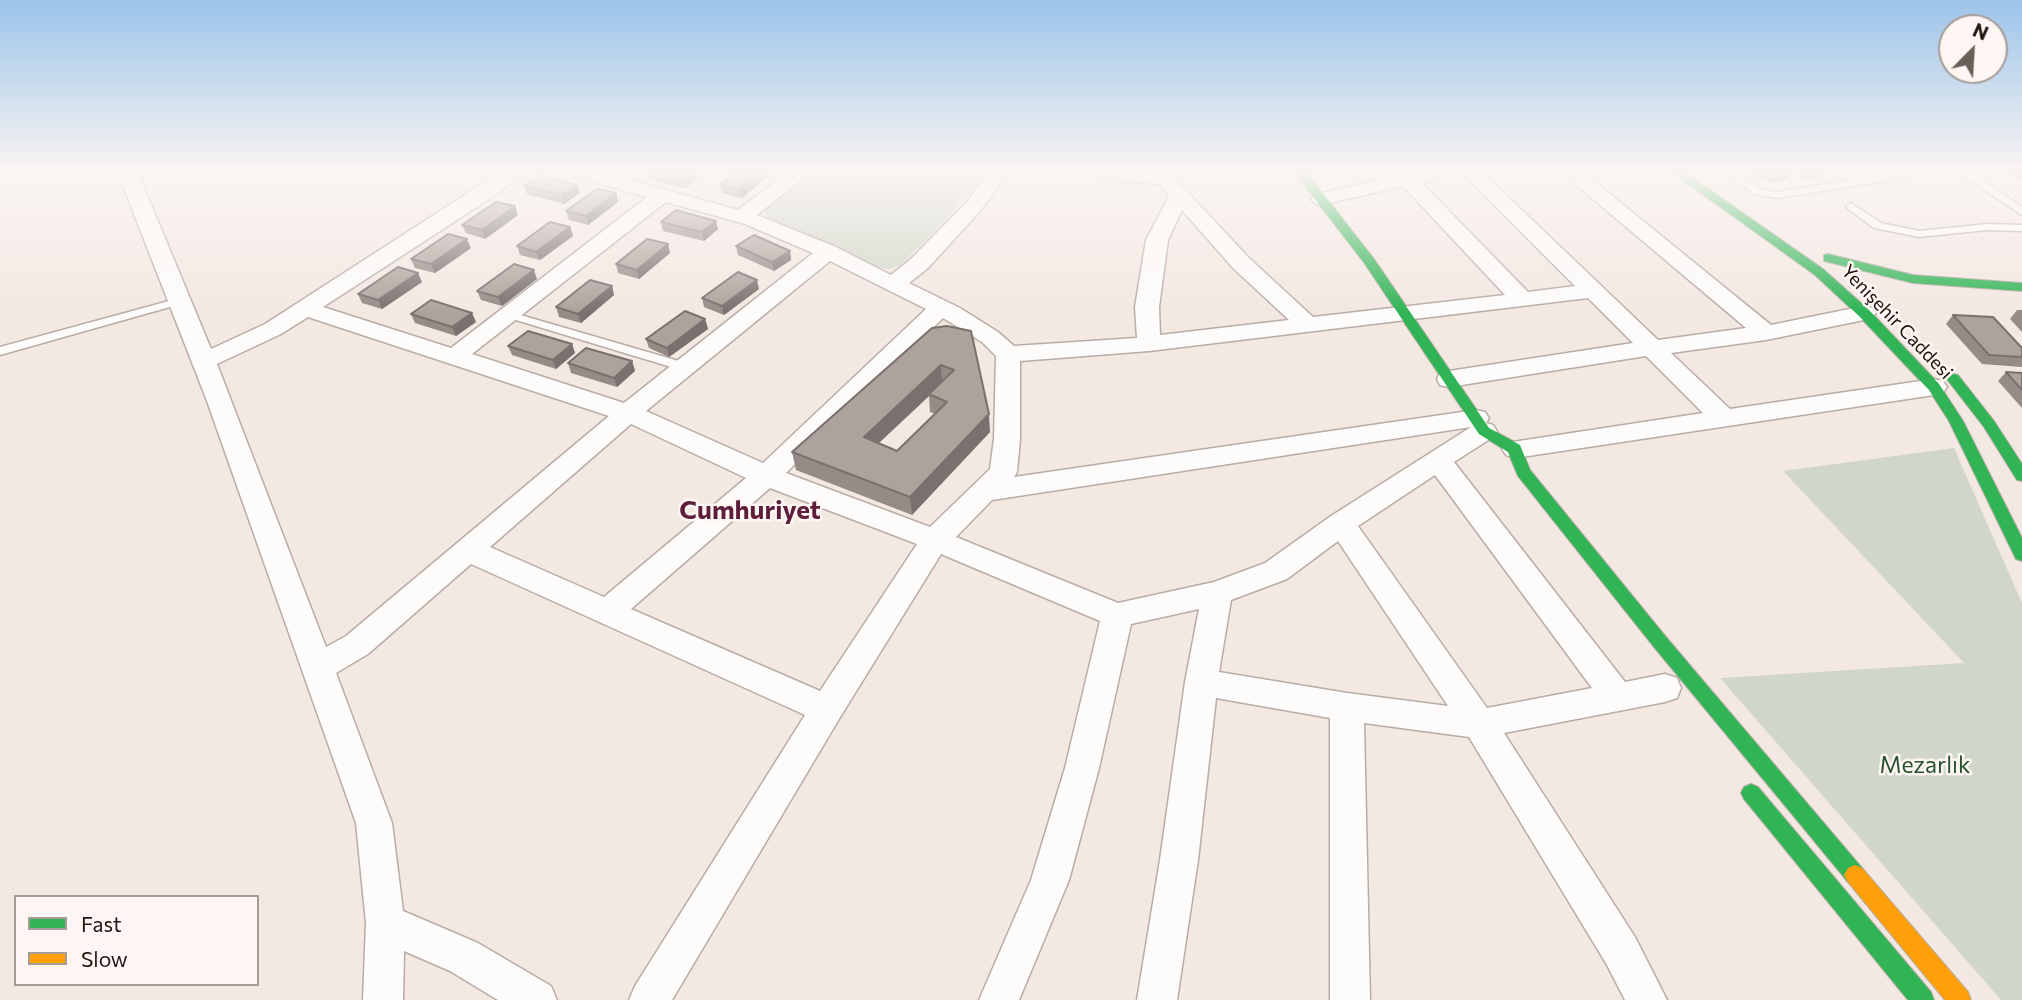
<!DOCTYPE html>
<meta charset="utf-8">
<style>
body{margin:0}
#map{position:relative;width:2022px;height:1000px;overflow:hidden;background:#f4e8e3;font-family:Commissioner,sans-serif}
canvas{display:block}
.legend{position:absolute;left:14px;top:895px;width:245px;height:91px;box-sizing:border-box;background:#fef6f2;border:2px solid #a69c97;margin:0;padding:9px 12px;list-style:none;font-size:21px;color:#21150f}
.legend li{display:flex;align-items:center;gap:14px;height:35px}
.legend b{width:35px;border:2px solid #a69c97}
.north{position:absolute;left:1938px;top:14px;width:70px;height:70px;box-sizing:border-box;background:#fef6f2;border:2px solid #a69c97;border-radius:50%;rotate:24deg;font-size:19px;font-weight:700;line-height:28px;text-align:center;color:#21150f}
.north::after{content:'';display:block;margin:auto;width:24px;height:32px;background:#6b5f59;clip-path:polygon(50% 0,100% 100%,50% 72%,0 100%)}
</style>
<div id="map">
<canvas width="2022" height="1000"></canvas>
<ul class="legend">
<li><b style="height:9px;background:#30b455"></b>Fast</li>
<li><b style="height:9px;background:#ff9f0a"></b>Slow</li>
</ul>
<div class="north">N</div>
</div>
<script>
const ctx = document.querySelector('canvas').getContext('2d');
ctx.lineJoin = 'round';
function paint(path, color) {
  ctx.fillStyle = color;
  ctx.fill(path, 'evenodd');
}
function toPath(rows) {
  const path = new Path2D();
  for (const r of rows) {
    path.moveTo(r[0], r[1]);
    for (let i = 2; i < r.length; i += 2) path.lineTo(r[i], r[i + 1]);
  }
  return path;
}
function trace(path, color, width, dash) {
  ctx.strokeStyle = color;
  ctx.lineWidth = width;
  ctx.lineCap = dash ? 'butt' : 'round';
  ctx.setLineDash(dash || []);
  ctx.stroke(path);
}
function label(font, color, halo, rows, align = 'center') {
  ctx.font = font + ' Commissioner,sans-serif';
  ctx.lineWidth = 5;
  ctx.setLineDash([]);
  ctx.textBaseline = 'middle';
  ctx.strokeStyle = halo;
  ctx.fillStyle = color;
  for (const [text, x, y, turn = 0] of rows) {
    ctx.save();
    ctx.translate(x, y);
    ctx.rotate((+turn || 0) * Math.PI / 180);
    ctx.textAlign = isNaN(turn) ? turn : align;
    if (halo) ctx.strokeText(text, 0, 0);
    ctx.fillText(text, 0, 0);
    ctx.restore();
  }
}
paint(toPath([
 [808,173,988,173,929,238,900,265,889,269,877,267,772,224,764,211],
 [1954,448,2022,603,2022,1000,2001,1000,1720,678,1964,663,1783,471]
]), '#d1d6ca');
const lane = toPath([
 [1726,173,1737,173,1761,189,1777,192,1897,173,1921,173,1916,176,1777,198,1754,194,1726,173],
 [1959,173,1971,173,2022,207,2022,215,1959,173],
 [1851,203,1881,223,1919,231,1987,224,2022,225,2022,231,1987,230,1919,237,1874,228,1847,208,1846,206,1851,203],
 [180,298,184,299,184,303,0,355,0,347,180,298],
 [510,312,689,364,691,367,689,370,681,370,506,317,506,313,510,312]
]);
const street = toPath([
 [118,173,138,173,211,349,265,324,499,173,521,173,497,194,323,307,451,348,647,197,576,177,573,173,605,173,738,210,787,173,809,173,757,215,836,247,891,275,912,258,967,202,988,173,1008,173,981,210,928,268,909,283,960,308,998,332,1014,346,1137,338,1135,307,1146,240,1169,196,1159,184,1098,179,1088,173,1188,173,1177,181,1249,258,1313,317,1505,295,1403,186,1321,205,1314,203,1311,199,1314,195,1407,173,1446,173,1443,177,1421,182,1528,292,1575,286,1462,173,1483,173,1658,340,1746,328,1562,173,1584,173,1771,325,1864,306,1872,308,1876,313,1872,318,1864,320,1766,340,1671,353,1730,409,1934,379,1943,381,1947,387,1943,393,1934,395,1515,458,1506,455,1502,449,1506,443,1703,413,1646,356,1449,387,1440,385,1437,379,1440,373,1449,371,1633,343,1588,298,1149,351,1020,361,1020,439,1017,472,1014,477,1476,410,1485,412,1489,418,1486,423,1493,425,1497,431,1493,437,1454,462,1625,682,1665,674,1677,678,1681,688,1677,698,1665,702,1504,733,1635,937,1667,1000,1625,1000,1607,965,1469,737,1364,723,1370,1000,1330,1000,1330,718,1216,698,1198,860,1177,1000,1137,1000,1160,860,1185,682,1199,609,1131,624,1099,768,1069,880,1019,1000,979,1000,1031,880,1065,768,1100,621,941,554,839,719,672,1000,629,1000,635,986,805,715,471,564,368,654,336,673,392,823,403,911,478,943,551,986,557,1000,498,1000,450,971,404,951,403,1000,363,1000,366,923,356,823,207,401,118,173],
 [666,202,745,224,813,253,624,403,472,354,666,202],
 [1182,210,1233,268,1289,320,1160,335,1159,307,1168,240,1182,210],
 [830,261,926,309,763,463,646,411,830,261],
 [308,317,609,416,346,636,326,647,217,364,281,334,308,317],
 [943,318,982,342,996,356,994,439,990,469,930,527,786,473,943,318],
 [631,424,746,478,604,597,490,547,631,424],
 [1471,427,1331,516,1265,563,1214,582,1118,603,956,537,992,500,1471,427],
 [1435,475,1592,688,1487,708,1358,526,1435,475],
 [770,488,917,544,820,691,631,609,770,488],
 [1338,541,1448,706,1347,693,1219,672,1231,600,1287,579,1338,541]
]);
const fast = toPath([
 [1295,173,1307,173,1374,259,1489,428,1520,445,1530,470,1666,637,1862,868,1866,875,1862,882,1855,885,1848,882,1654,647,1518,476,1508,452,1479,434,1365,264,1295,173],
 [1673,173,1686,173,1823,269,1869,310,1939,384,1963,421,2022,538,2022,561,2016,559,2014,555,1949,421,1929,390,1859,316,1815,275,1673,173],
 [1828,254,1913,275,2022,283,2022,291,1913,283,1824,261,1824,255,1828,254],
 [1953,374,1958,375,1994,421,2022,464,2022,481,2017,480,1984,427,1946,378,1953,374],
 [1751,784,1758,787,1931,992,1934,1000,1908,1000,1744,799,1741,793,1744,787,1751,784]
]);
const slow = toPath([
 [1855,865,1862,868,1968,992,1971,1000,1945,1000,1848,882,1844,875,1848,868,1855,865]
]);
trace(lane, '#b8aca6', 3);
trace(street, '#b8aca6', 3);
trace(fast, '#b8aca6', 2);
trace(slow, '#b8aca6', 2);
paint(lane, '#fdfcfb');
paint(street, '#fdfcfb');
paint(fast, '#30b455');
paint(slow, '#ff9f0a');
paint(toPath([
 [647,173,698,173,699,177,686,188,648,179],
 [1751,173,1791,173,1788,178,1771,183],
 [1794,173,1826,173,1824,175,1808,180],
 [2009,173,2022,173,2022,178,2015,178],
 [767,177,742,198,722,193,720,185],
 [577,185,580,193,564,204,527,194,524,186],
 [616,193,618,202,588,225,569,220,566,211],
 [518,215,485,239,466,233,462,225],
 [661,222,718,229,704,241,663,231],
 [570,227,573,236,540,260,520,255,517,246],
 [668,244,670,253,639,279,618,273,616,264],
 [736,246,790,251,791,260,774,271,738,255],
 [471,248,435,273,415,268,411,259],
 [537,279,502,306,481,300,477,291],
 [422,282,382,309,362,303,358,294],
 [612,286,614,295,581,323,559,317,556,307],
 [759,289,724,315,704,307,702,298],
 [2017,310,2022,310,2022,332,2010,319],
 [411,314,476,322,456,336,415,323],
 [1953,315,2022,348,2022,367,1982,364,1946,324],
 [705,319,708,329,669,357,649,348,646,339],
 [932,328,990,432,912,515,796,470,792,452],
 [929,396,930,412,935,414,897,451,879,443],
 [572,344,575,353,556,369,512,355,508,346],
 [632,361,635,371,617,387,571,373,568,363],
 [2006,372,2022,373,2022,408,1998,381]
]), '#968b87');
paint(toPath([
 [692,173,698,173,699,177,686,188,684,179],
 [759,173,766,173,767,177,742,198,740,189],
 [1781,173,1791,173,1788,178,1771,183,1776,175],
 [1812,173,1826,173,1824,175,1808,180],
 [577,185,580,193,564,204,561,195],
 [616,193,618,202,588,225,586,216],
 [515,206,518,215,485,239,482,230],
 [716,221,718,229,704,241,702,232],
 [570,227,573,236,540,260,536,252],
 [467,239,471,248,435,273,431,264],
 [668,244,670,253,639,279,637,270],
 [790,251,791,260,774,271,772,262],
 [534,270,537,279,502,306,498,297],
 [418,273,422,282,382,309,378,300],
 [757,280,759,289,724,315,722,306],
 [612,286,614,295,581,323,578,314],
 [472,313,476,322,456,336,452,327],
 [705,319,708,329,669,357,667,348],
 [572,344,575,353,556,369,553,360],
 [632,361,635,371,617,387,614,378],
 [941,365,942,383,929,394,929,396,866,455,864,437],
 [989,414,990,432,912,515,910,497]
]), '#7a716e');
const building = toPath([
 [658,173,692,173,684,179,658,173],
 [735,173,759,173,740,189,720,185,735,173],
 [540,175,577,185,561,195,524,186,540,175],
 [597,189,616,193,586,216,566,211,597,189],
 [496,202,515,206,482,230,462,225,496,202],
 [676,210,716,221,702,232,661,222,676,210],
 [550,222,570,227,536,252,517,246,550,222],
 [448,234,467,239,431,264,411,259,448,234],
 [754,235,790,251,772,262,736,246,754,235],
 [647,239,668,244,637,270,616,264,647,239],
 [514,264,534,270,498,297,477,291,514,264],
 [398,267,418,273,378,300,358,294,398,267],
 [738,272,757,280,722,306,702,298,738,272],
 [590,280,612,286,578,314,556,307,590,280],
 [431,300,472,313,452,327,411,314,431,300],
 [685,311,705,319,667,348,646,339,685,311],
 [1953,315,1993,317,2022,348,2022,357,1989,355,1953,315],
 [947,326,971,331,989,414,910,497,792,452,932,328,947,326],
 [941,365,954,370,929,394,947,402,897,451,864,437,941,365],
 [528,331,572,344,553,360,508,346,528,331],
 [586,348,632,361,614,378,568,363,586,348],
 [2006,372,2022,373,2022,390,2006,372]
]);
paint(building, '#aea29d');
trace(building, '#7a716e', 2);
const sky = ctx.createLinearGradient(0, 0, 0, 313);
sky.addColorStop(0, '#9cc4ea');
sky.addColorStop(0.55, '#faf5f2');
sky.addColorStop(1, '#faf5f200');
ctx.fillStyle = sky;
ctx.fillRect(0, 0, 2022, 313);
label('19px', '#21150f', '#fef6f2', [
 ["Yenişehir Caddesi",1897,322,46]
]);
label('23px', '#27532d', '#fef6f2', [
 ["Mezarlık",1925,765]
]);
label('bold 26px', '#5e1d3b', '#fef6f2', [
 ["Cumhuriyet",750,510]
]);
</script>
